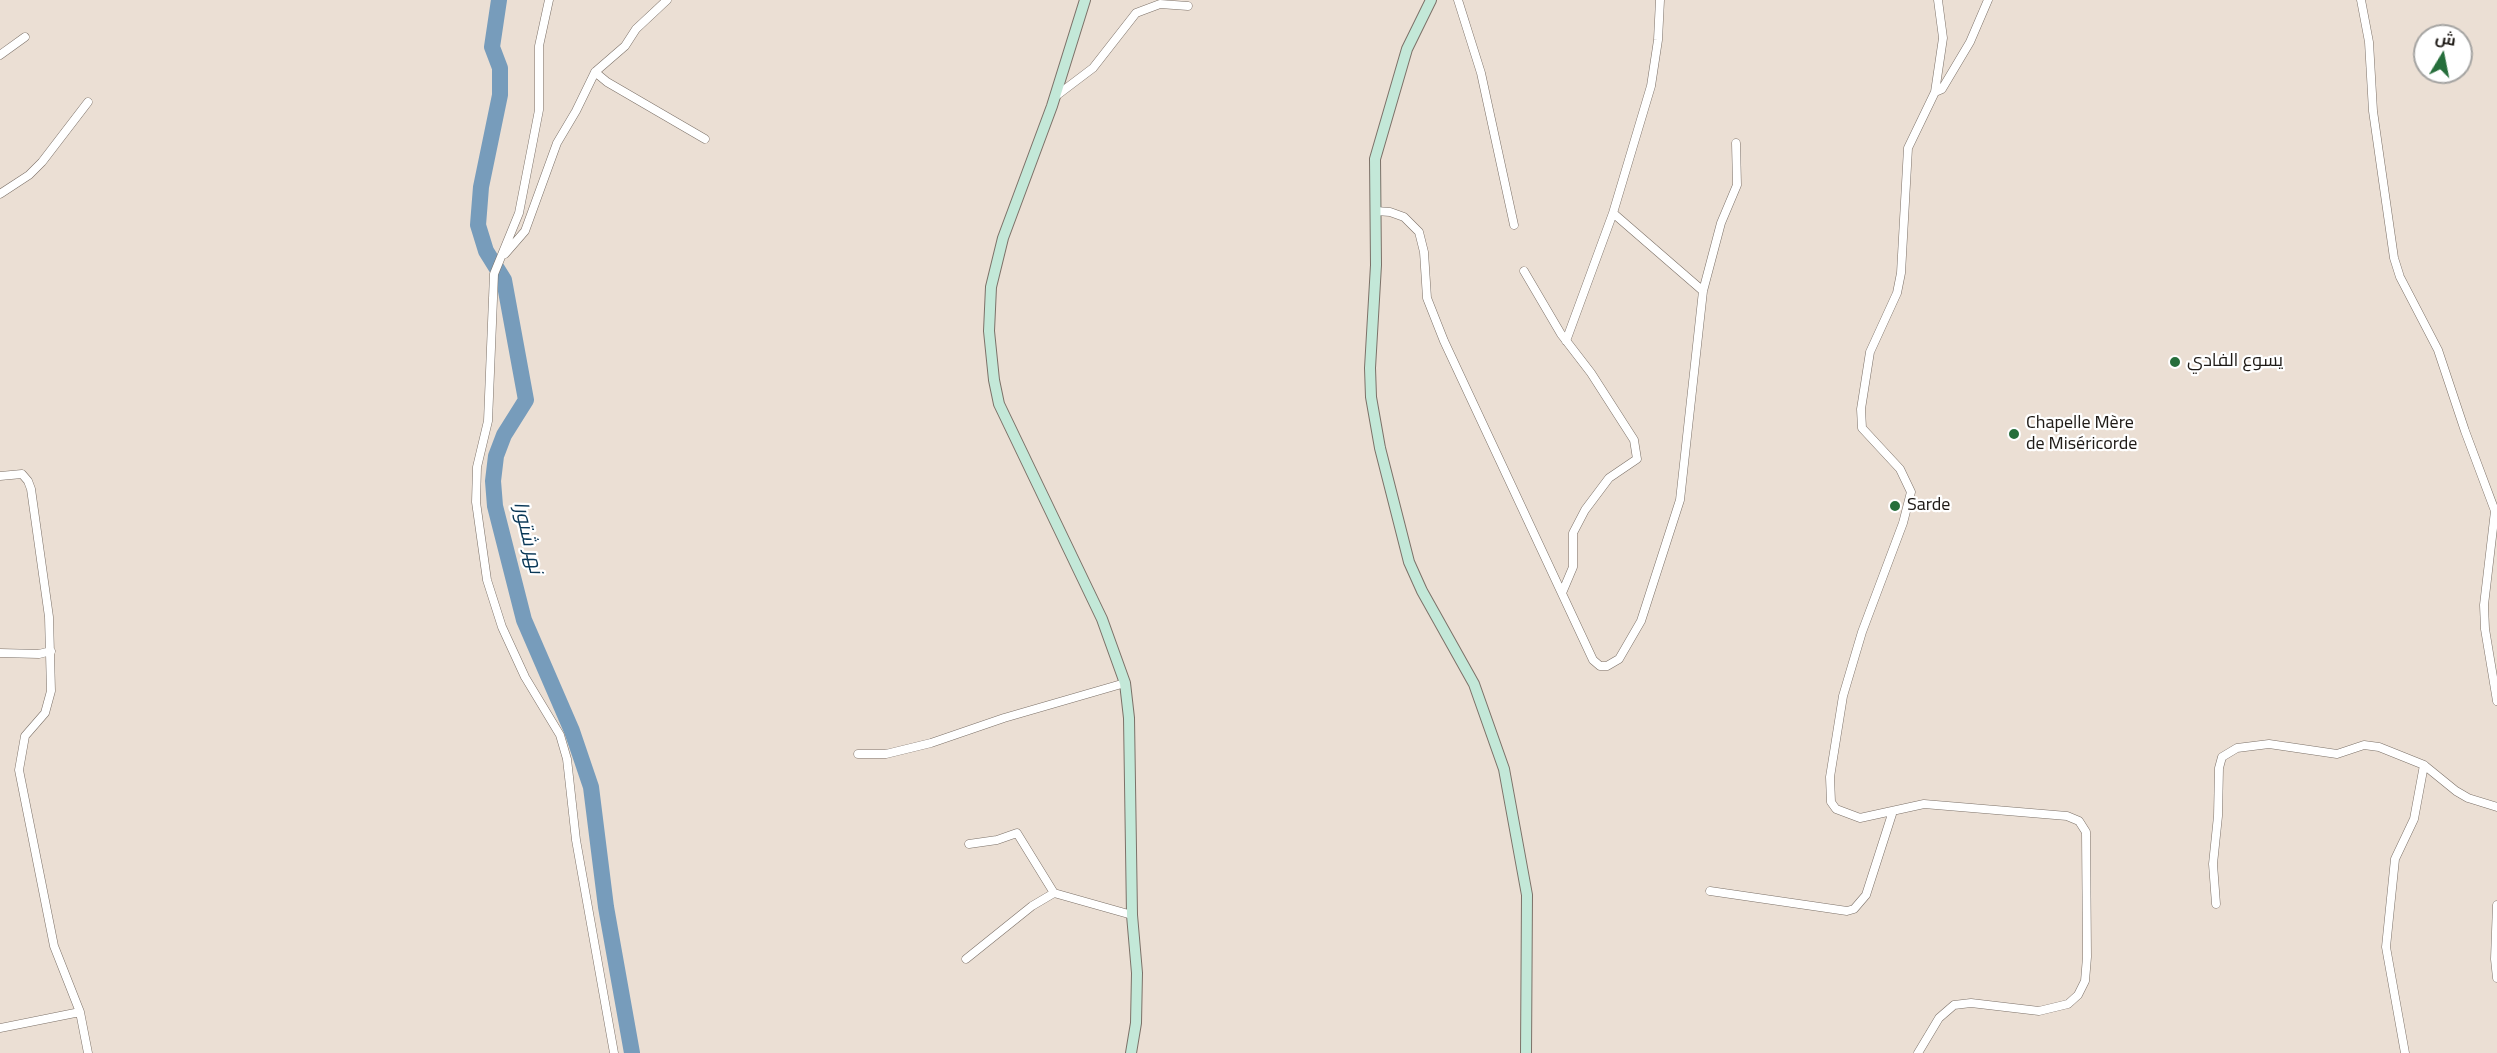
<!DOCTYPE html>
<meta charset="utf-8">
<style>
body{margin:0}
#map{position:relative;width:2497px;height:1053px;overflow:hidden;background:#ebdfd4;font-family:Georgia,Cairo,serif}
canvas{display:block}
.north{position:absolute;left:2413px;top:24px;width:60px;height:60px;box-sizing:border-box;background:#fff;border:2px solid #a5a4a2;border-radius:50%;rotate:10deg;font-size:16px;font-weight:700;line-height:24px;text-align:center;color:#1f1b17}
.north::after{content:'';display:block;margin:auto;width:21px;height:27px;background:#266e3b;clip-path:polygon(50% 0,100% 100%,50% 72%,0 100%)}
</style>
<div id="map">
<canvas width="2497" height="1053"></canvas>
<div class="north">ش</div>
</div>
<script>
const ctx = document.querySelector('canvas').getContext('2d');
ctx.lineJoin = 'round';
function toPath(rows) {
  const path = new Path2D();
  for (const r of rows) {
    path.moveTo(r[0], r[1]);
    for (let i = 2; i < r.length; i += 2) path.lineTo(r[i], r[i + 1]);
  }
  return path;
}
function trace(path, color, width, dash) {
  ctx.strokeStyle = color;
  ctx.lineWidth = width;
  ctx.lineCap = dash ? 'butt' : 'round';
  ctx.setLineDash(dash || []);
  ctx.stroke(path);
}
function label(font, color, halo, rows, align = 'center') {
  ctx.font = font + ' Georgia,Cairo,serif';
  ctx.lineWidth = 4.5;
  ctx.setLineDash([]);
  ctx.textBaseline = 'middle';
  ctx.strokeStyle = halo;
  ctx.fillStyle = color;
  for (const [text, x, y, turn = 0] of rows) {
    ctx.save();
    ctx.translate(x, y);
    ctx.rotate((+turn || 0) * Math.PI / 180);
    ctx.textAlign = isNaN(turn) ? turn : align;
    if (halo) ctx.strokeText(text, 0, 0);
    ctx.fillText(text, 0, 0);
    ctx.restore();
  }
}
trace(toPath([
 [499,0,492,47,500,68,500,95,481,187,478,225,486,251,504,280,526,400,504,435,496,456,493,481,495,506,524,620,572,731,591,787,606,907,632,1053]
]), '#779cbb', 16);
const street = toPath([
 [549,0,539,46,539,110,519,213,494,274,488,421,477,467,476,502,487,580,502,627,525,677,560,735,567,759,576,840,614,1053],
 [667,0,636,29,625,46,595,72,607,82,705,139],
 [1458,0,1481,73,1514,225],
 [1660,0,1658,40,1651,86,1613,213,1703,291],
 [2361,0,2369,42,2373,111,2394,258,2400,277,2438,350,2465,431,2495,511,2484,605,2485,629,2497,701],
 [0,55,25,37],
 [1935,92,1942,89,1970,42,1988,0],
 [1056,96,1093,68,1136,13,1160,4,1188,6],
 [0,194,29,175,42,162,88,102],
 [1376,211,1390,212,1404,217,1419,232,1424,252,1427,298,1444,341,1593,660,1600,666,1607,666,1619,659,1641,621,1680,500,1703,291,1721,223,1737,185,1736,143],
 [505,254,525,231,557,143,576,111,595,72],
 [1524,271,1561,334,1591,373,1634,440,1637,459,1609,478,1585,510,1573,533,1573,567,1562,593],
 [1566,341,1613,213],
 [0,476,22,474,28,481,31,489,49,617,51,691,45,713,25,736,19,770,54,946,80,1012,88,1053],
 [0,653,39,654,51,651],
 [858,754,886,754,931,743,1004,718,1125,683],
 [969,844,997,840,1017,833,1054,893],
 [1710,891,1847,911,1854,909,1866,895,1893,811],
 [2216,904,2213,864,2218,816,2219,768,2222,757,2237,748,2269,744,2337,754,2364,745,2379,747,2424,765,2456,791,2468,798,2497,807],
 [2497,905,2495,959,2497,978],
 [966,959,1032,906,1054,893,1132,915],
 [0,1028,80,1012],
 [1918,1053,1939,1018,1954,1005,1971,1003,2039,1011,2068,1004,2078,995,2085,981,2087,957,2086,832,2079,821,2067,816,1924,804,1860,818,1836,809,1831,802,1830,777,1843,696,1862,632,1903,523,1911,492,1900,469,1862,428,1861,409,1870,352,1897,293,1901,273,1908,148,1935,92,1943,38,1938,0],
 [2405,1053,2386,947,2395,859,2414,819,2424,765]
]);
const secondary = toPath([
 [1085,0,1052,106,1003,238,991,287,989,331,994,380,999,404,1102,619,1125,683,1129,718,1132,915,1137,973,1136,1023,1131,1053],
 [1431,0,1407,49,1375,159,1376,265,1370,368,1371,397,1380,448,1409,562,1422,591,1474,684,1504,769,1527,895,1526,1053]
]);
trace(street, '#7c7168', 9);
trace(secondary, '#7c7168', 12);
trace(street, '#fff', 8);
trace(secondary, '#c3e8d8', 10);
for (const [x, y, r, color] of [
 [2175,362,6,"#266e3b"],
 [2014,434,6,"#266e3b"],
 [1895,506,6,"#266e3b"]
]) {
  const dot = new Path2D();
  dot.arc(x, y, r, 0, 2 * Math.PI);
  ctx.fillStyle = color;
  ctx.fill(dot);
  trace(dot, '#fff', 2);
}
label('18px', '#1f1b17', '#fff', [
 ["يسوع الفادي",2187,362],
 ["Chapelle Mère",2026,424],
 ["de Miséricorde",2026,445],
 ["Sarde",1907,506]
], 'left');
label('italic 20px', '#0a3857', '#fff', [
 ["نهر شتورا",526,538,77]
]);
</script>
